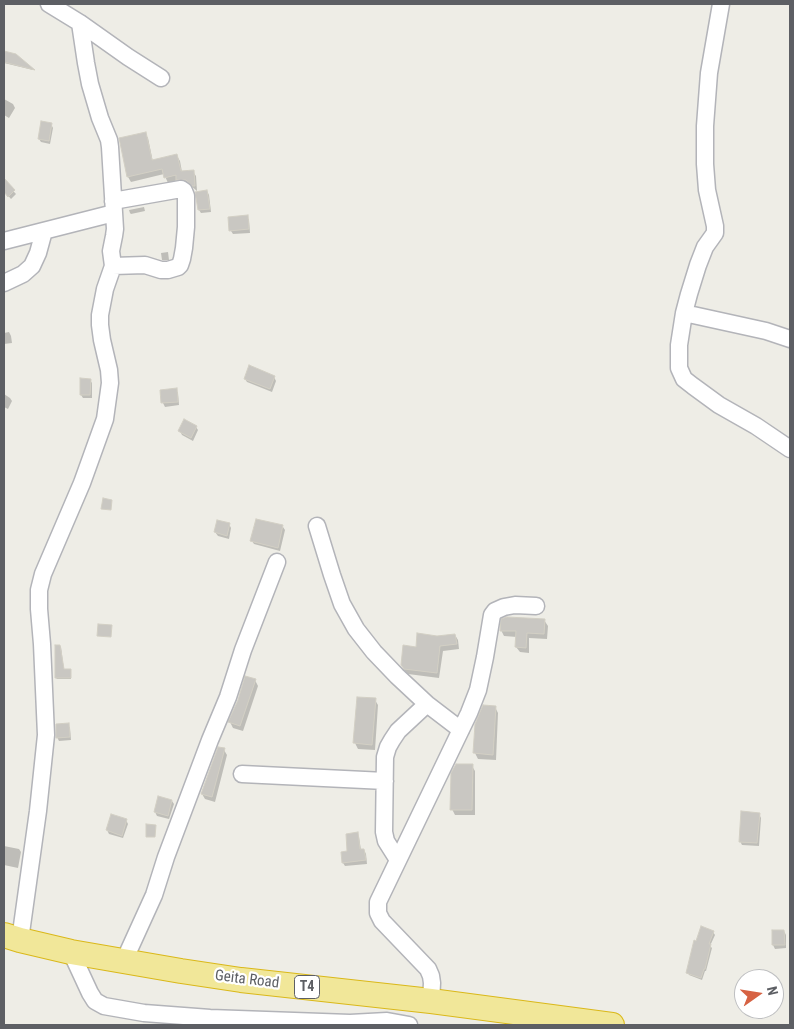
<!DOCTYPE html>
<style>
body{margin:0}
#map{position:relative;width:794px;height:1029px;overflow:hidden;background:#eeede6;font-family:"Roboto Condensed",sans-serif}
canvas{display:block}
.frame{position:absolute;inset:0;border:5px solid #5d5f64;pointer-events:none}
.north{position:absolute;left:734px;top:969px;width:50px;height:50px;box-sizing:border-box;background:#fff;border:1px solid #bebfc1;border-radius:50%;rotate:77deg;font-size:14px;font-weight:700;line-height:20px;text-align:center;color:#5d5f64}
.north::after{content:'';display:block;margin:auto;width:18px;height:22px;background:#d66243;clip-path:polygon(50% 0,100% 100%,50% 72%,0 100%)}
</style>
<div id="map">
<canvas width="794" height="1029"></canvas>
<div class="frame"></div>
<div class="north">N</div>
</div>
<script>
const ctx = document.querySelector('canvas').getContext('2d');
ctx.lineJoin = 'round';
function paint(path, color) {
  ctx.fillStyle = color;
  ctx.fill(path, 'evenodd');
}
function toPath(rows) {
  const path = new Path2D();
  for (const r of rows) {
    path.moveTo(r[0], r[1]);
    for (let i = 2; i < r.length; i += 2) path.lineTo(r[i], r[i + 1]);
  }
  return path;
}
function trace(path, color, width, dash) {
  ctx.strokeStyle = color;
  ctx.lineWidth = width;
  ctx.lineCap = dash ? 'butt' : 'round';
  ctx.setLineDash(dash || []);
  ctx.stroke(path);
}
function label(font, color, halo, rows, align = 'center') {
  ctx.font = font + ' "Roboto Condensed",sans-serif';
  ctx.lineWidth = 4.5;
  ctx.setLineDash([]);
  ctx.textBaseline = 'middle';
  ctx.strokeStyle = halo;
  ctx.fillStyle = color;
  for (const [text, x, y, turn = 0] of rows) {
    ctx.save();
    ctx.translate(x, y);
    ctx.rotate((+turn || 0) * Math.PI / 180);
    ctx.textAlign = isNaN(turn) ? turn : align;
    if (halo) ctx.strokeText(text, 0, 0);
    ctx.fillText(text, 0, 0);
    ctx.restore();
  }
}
paint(toPath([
 [6,52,15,55,33,70,4,63],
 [4,99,13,104,15,108,9,118,4,115],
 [51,124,53,128,50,144,41,142,39,139],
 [145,134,148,138,153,162,177,156,180,161,182,172,193,172,196,176,197,191,190,185,180,184,178,180,168,183,164,174,131,182,128,177,120,139],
 [4,181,16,194,11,199,4,191],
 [207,191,209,195,211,212,201,213,199,210],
 [144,207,145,211,131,214,130,213,129,210],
 [247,217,249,220,250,233,233,234,231,231],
 [168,252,169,260,162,260,161,253],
 [9,332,11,336,12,343,4,344,4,333],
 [274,377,276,381,272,392,247,382,245,379],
 [90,380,92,383,92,398,83,398,81,395],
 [176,390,178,393,179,405,165,407,163,403,162,391],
 [4,394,10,398,12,401,8,409,4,407],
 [196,427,198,430,193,441,182,435,180,431],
 [256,520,283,527,285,530,280,551,254,544,252,541],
 [229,524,231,528,229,539,218,536,215,532],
 [544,620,548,626,547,639,529,638,529,653,520,652,516,647,517,637,504,636,501,630],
 [455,635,458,640,459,649,443,651,439,678,408,674,405,671,402,665,417,648,437,637],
 [56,646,60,646,61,647,64,670,71,672,71,679,57,679,56,678],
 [255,680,258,686,243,731,233,728,230,722],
 [375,700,378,705,375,750,358,749,355,743],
 [495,707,498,713,496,760,478,759,475,753,476,725],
 [68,725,70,728,71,740,59,741,57,737],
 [224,750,227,755,215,802,205,799,202,794],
 [472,766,475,771,475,815,455,815,452,809],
 [172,801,174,804,169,819,157,816,155,812],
 [759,814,761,818,759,846,742,845,740,841],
 [126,820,128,824,123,838,109,834,107,830],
 [357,834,359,837,361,850,364,850,366,854,367,864,345,866,343,863,342,853,349,852],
 [4,846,19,849,21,852,18,868,4,865],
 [784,931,786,935,786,948,775,949,773,945,773,932],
 [713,932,715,935,710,946,712,948,706,971,705,971,702,980,689,975,688,972]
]), '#0003');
const building = toPath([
 [4,51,16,54,35,70,4,62,4,51],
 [41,121,52,123,49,141,38,139,41,121],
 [146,132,152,160,177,154,181,171,194,170,195,186,192,186,186,180,176,180,176,175,164,178,162,169,127,177,119,138,146,132],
 [4,178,15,190,8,197,4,192,4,178],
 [207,190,210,209,198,210,195,192,207,190],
 [248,215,249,229,229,231,228,217,248,215],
 [249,365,275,376,270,389,244,379,249,365],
 [80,378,91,379,90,395,80,395,80,378],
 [177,388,178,402,161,403,160,390,177,388],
 [184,419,197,426,191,438,178,431,184,419],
 [103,498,112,500,111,510,101,509,103,498],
 [256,519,283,525,278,548,250,541,256,519],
 [217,520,230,523,227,536,214,532,217,520],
 [507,617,545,619,544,634,527,633,526,648,515,647,516,631,500,631,501,619,507,617],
 [98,624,112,625,111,637,97,636,98,624],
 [417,633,437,636,455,634,457,644,440,646,437,673,404,669,401,665,403,645,416,647,417,633],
 [55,645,60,645,64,669,71,669,71,678,55,678,55,645],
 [245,676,256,679,240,726,228,722,238,700,245,676],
 [357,697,376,698,372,745,353,743,357,697],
 [483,705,496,706,493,755,473,753,475,724,483,705],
 [69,723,70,737,56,738,56,724,69,723],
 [218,747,225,748,212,797,201,794,218,747],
 [456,764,473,764,472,810,450,810,451,773,456,764],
 [158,796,172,800,168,816,154,812,158,796],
 [741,811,760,813,757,843,739,842,741,811],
 [111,814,127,819,122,836,106,830,111,814],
 [146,824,156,825,155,837,146,837,146,824],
 [358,832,360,849,364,849,366,860,342,863,341,852,347,851,346,834,358,832],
 [701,926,714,931,709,944,711,944,705,969,704,969,701,978,686,973,694,940,696,941,701,926],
 [772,930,784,930,785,945,772,945,772,930]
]);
paint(building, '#c9c7c2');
trace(building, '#d2cfc4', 1);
const minor = toPath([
 [49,4,80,23,128,57,161,78],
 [721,4,709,73,705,126,705,164,707,190,715,226,715,233,705,247,698,265,689,294,684,313,679,345,679,368,684,379,693,386,719,405,756,426,790,449],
 [113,201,181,189,184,191,186,196,186,227,184,248,182,259,180,265,178,267,168,270,161,270,145,265,113,266],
 [4,241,114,213],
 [4,283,23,274,32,266,38,253,44,231],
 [684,313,766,331,790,339],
 [317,526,332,575,342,604,356,629,374,652,397,676,427,704,461,730],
 [242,774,385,781],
 [398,860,386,841,384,832,385,757,388,747,392,740,398,731,427,704],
 [20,940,38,811,46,735,42,644,39,609,39,590,43,574,82,483,105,419,110,383,109,370,102,340,100,325,100,315,105,289,113,266,111,251,114,236,115,229,110,147,109,140,100,118,90,84,86,63,80,23],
 [71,952,90,993,95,1001,104,1006,144,1013,210,1018,350,1023,387,1021,409,1025],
 [124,961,154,895,166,857,210,740,228,697,243,650,277,562],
 [431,1001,432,983,431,976,428,969,382,921,378,913,378,902,469,713,478,690,485,657,492,615,495,611,504,607,515,605,536,606]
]);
const highway = toPath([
 [4,935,20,940,71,952,181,971,241,980,431,1001,612,1025]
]);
trace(minor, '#b3b4b9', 19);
trace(highway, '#dab819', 26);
trace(minor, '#fff', 16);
trace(highway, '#f1e799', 24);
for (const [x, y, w] of [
 [307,987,25]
]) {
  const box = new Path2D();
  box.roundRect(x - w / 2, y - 11.5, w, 23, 4);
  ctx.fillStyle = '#fff';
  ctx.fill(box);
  trace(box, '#5d5f64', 1);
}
label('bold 14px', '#5d5f64', null, [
 ["T4",307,987]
]);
label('15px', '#5d5f64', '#fff', [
 ["Geita Road",247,980,7]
]);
</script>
